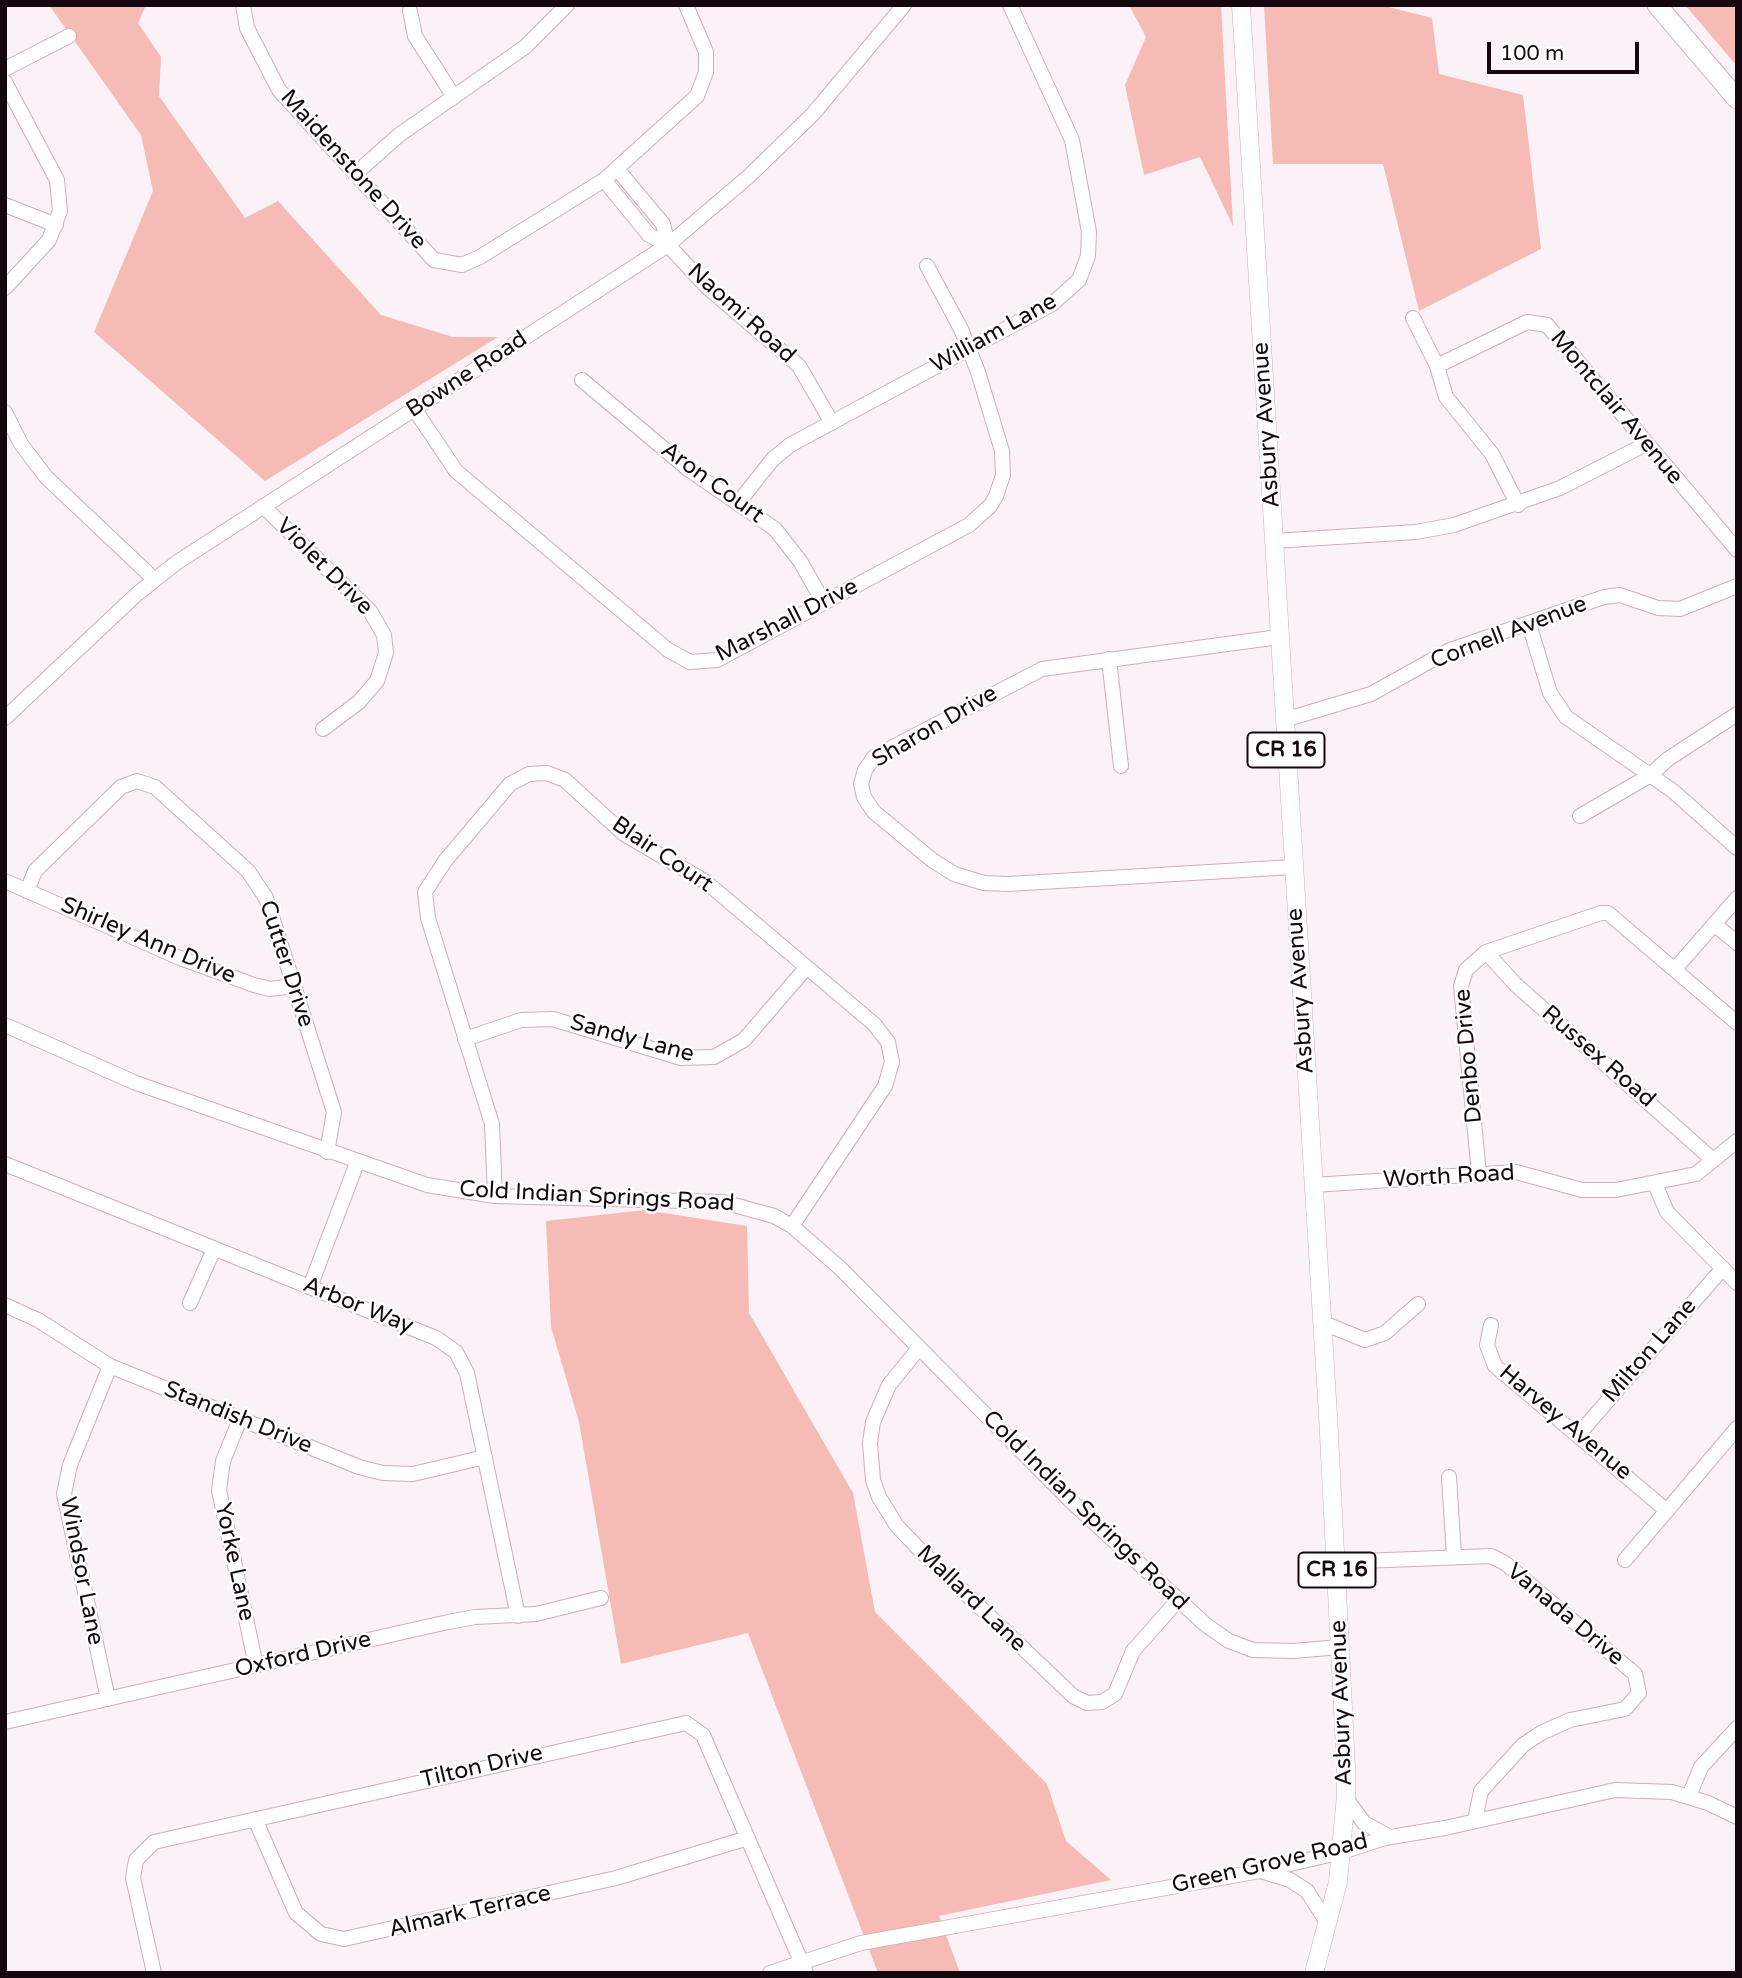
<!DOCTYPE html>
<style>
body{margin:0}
#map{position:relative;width:1742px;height:1978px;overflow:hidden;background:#faf2f6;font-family:"Varela Round",sans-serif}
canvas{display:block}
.frame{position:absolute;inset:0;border:7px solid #14080e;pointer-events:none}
.scale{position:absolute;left:1487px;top:42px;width:152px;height:32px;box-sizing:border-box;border:4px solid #14080e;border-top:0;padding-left:9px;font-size:21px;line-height:24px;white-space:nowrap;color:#14080e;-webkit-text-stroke:5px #fff;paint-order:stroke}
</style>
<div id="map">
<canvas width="1742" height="1978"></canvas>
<div class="frame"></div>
<div class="scale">100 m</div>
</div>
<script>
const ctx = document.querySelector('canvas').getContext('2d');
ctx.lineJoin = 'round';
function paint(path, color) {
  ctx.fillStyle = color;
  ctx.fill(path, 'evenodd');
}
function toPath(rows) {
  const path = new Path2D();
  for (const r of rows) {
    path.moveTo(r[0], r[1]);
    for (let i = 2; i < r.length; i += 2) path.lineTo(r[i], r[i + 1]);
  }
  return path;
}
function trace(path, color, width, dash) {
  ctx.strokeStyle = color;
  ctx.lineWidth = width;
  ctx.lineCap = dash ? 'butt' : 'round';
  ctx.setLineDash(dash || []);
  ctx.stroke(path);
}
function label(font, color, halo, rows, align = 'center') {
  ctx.font = font + ' "Varela Round",sans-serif';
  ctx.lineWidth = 5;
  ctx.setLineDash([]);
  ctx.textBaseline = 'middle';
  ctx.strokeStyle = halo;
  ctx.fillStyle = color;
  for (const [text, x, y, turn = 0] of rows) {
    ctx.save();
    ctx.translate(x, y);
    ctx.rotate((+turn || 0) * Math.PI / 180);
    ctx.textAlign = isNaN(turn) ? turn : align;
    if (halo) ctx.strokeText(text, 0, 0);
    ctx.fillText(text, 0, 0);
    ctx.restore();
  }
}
paint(toPath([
 [49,5,146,5,138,23,161,57,159,96,245,218,278,201,381,315,453,337,498,337,265,481,94,332,153,191,141,135],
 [1129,5,1221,5,1233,226,1200,157,1144,175,1125,85,1146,37],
 [1264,5,1381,5,1432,18,1439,74,1523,95,1541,249,1419,311,1383,164,1273,164],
 [1685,5,1737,5,1737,66],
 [645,1210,747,1226,749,1313,853,1493,875,1612,1047,1784,1066,1841,1111,1880,939,1916,960,1973,878,1973,748,1633,621,1664,579,1422,551,1327,546,1221]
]), '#f7bbb5');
const minor = toPath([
 [243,5,247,28,279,90,434,260,462,265,480,257,604,180,697,96,706,72,706,52,686,5],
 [410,11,415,36,454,97],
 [5,69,69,36],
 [5,82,57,180,60,211,49,240,5,288],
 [617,169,663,224,668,245],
 [355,174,399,135,525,47,567,5],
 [604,180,649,235,668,245,707,287,799,366,832,423],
 [5,205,56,225],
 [1413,318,1437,366,1446,397,1492,454,1518,505],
 [1437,366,1527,322,1547,325,1737,550],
 [582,380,688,469,775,529,800,561,824,603],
 [415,410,456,471,668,650,690,662,717,660,969,525,990,506,996,496,1003,475,1002,451,978,372,961,329,927,266],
 [5,412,21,444,46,477,154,579],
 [738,503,773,459,790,445,1052,304,1079,280,1088,256,1089,232,1072,140,1010,5],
 [263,506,370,611,384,635,386,653,377,681,359,702,323,729],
 [1274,541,1416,532,1454,525,1560,488,1646,444],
 [1529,624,1550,693,1566,717,1673,791,1737,848],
 [1279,637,1042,669,874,757,865,770,861,784,864,797,874,812,932,860,954,874,984,883,1008,884,1293,867],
 [1109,659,1121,766],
 [5,718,137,594,176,563,668,245,748,177,813,114,904,5],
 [1284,720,1371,694,1450,650,1604,597,1620,595,1658,608,1680,609,1737,586],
 [1580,816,1649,776,1668,759,1737,714],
 [5,881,180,958,254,985,270,989,294,986],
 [27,891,35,871,121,787,137,781,155,787,248,871,266,898,334,1112,327,1152],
 [1714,924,1737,943],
 [1486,952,1515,984,1713,1160],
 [1675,969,1737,898],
 [5,1025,136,1083,427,1185,495,1196,723,1202,774,1216,792,1226,840,1268,1073,1503,1206,1625,1229,1641,1253,1650,1293,1651,1340,1647],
 [465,1039,521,1020,553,1019,681,1058,714,1057,744,1040,806,968],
 [5,1164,436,1338,456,1352,467,1373,518,1616],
 [1479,1174,1461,986,1466,970,1486,952,1601,913,1608,913,1737,1023],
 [1655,1184,1667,1212,1737,1283],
 [1313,1185,1516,1172,1582,1190,1616,1190,1696,1174,1737,1141],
 [495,1196,492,1124,428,918,425,892,445,861,510,784,529,774,547,773,565,780,624,834,706,882,874,1024,888,1042,892,1062,885,1086,792,1226],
 [310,1287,357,1163],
 [190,1303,214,1249],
 [5,1305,38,1320,110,1366,359,1467,383,1473,413,1474,485,1457],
 [1321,1322,1365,1340,1385,1333,1418,1304],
 [1491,1325,1487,1345,1495,1366,1666,1510],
 [919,1348,889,1385,873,1422,870,1443,873,1480,879,1497,897,1526,920,1550,1073,1696,1087,1703,1102,1702,1115,1694,1133,1651,1178,1600],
 [240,1419,223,1461,219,1490,256,1666],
 [1578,1435,1723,1268],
 [1449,1477,1454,1556],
 [1625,1560,1737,1428],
 [1336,1562,1491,1556,1505,1563,1635,1674,1639,1693,1625,1709,1570,1720,1541,1733,1523,1745,1481,1791,1475,1820],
 [108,1699,64,1494,70,1465,110,1366],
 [5,1722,448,1622,475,1617,536,1614,601,1598],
 [1689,1796,1701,1767,1737,1728],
 [1346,1798,1364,1823,1390,1837],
 [255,1819,296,1913,321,1934,344,1939,616,1878,748,1838],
 [1261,1871,1290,1880,1307,1891,1328,1924],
 [154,1973,133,1878,136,1860,154,1842,686,1723,703,1735,806,1973],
 [770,1973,861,1943,1260,1871,1342,1852,1385,1838,1445,1828,1615,1790,1672,1792,1708,1803,1737,1817]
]);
const major = toPath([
 [1241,5,1328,1415,1346,1768,1346,1795,1338,1882,1314,1973]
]);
const highway = toPath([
 [1657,5,1737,99]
]);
trace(minor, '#d0acbf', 16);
trace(major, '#d0acbf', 19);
trace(highway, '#d0acbf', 21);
trace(minor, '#fff', 14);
trace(major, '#fff', 18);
trace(highway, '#fff', 19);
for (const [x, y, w] of [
 [1286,750,77],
 [1337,1570,77]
]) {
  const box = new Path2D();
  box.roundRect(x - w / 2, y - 17.5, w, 35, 5);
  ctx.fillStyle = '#fff';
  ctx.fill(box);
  trace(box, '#14080e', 2);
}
label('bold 21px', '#14080e', null, [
 ["CR 16",1286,750],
 ["CR 16",1337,1570]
]);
label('23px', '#14080e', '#fff', [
 ["Maidenstone Drive",353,170,48],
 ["Naomi Road",741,314,42],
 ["William Lane",994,334,-29],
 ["Bowne Road",467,375,-33],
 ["Montclair Avenue",1616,408,50],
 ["Asbury Avenue",1267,425,-94],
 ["Aron Court",712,483,36],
 ["Violet Drive",324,567,45],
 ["Marshall Drive",787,621,-27],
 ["Cornell Avenue",1509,633,-21],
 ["Sharon Drive",935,727,-30],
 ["Blair Court",662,855,34],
 ["Shirley Ann Drive",148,941,23],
 ["Cutter Drive",286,964,72],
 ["Asbury Avenue",1301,991,-94],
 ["Sandy Lane",632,1039,15],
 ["Denbo Drive",1469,1056,-95],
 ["Russex Road",1598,1057,41],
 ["Worth Road",1449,1177,-3],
 ["Cold Indian Springs Road",597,1197,3],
 ["Arbor Way",358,1306,22],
 ["Milton Lane",1650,1351,-49],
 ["Standish Drive",238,1418,22],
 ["Harvey Avenue",1565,1423,40],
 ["Cold Indian Springs Road",1085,1511,44],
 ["Yorke Lane",234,1562,78],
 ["Windsor Lane",81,1571,79],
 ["Mallard Lane",971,1599,44],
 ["Vanada Drive",1565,1615,40],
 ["Oxford Drive",303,1655,-13],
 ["Asbury Avenue",1342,1703,-92],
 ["Tilton Drive",482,1767,-13],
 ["Green Grove Road",1270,1864,-13],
 ["Almark Terrace",470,1912,-13]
]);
</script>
